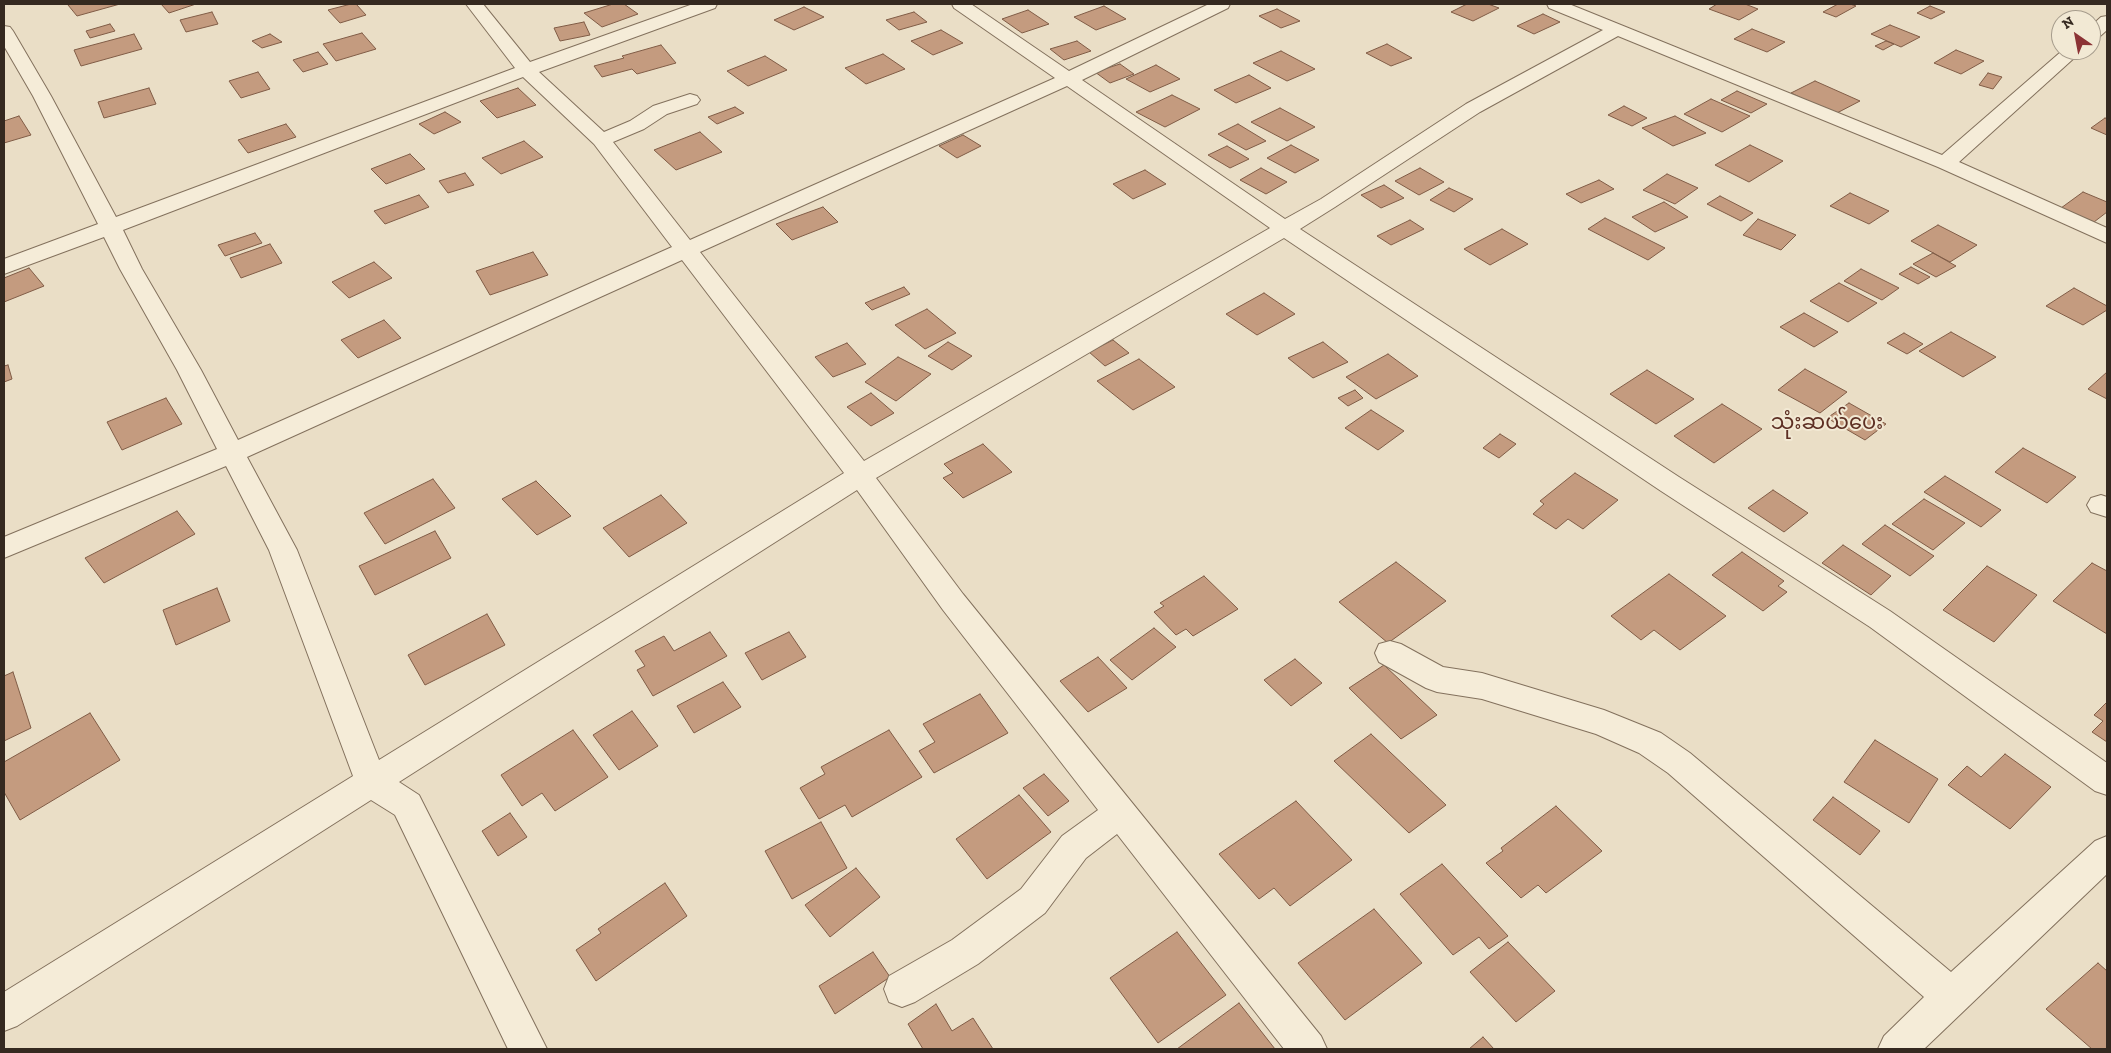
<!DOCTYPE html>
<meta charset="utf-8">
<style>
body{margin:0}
#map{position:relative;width:2111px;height:1053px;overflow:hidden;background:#eadec6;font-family:"Zilla Slab",serif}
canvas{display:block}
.frame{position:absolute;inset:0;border:5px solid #352920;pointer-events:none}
.north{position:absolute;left:2051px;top:10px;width:50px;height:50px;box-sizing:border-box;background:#f2e9d4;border:1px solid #a69c8c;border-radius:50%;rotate:327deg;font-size:14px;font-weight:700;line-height:20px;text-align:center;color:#352920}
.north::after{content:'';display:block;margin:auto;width:18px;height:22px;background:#8c3335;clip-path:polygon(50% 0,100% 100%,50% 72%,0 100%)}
</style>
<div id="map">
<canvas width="2111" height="1053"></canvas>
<div class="frame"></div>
<div class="north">N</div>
</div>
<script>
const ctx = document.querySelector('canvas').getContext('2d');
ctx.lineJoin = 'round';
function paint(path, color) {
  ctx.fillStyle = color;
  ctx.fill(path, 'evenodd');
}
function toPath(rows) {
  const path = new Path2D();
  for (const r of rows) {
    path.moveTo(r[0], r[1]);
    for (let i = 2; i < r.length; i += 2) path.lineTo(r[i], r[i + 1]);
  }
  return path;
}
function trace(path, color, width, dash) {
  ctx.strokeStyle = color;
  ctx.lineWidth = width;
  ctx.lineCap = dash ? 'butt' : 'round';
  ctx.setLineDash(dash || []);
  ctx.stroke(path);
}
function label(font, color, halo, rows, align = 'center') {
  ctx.font = font + ' "Zilla Slab","Noto Sans Myanmar",serif';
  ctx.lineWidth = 4;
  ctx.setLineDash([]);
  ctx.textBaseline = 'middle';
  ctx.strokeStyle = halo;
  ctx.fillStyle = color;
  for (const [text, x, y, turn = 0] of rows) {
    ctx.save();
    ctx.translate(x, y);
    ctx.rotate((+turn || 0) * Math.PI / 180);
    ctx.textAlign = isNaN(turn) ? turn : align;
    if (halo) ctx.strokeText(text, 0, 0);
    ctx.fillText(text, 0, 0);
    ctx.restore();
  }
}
const building = toPath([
 [72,4,120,4,77,16,68,5,72,4],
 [161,4,196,4,169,13,161,4],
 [351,4,356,4,366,15,340,23,328,10,351,4],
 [613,4,624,4,638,14,602,27,584,13,613,4],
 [1467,4,1488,4,1499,8,1473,21,1451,12,1467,4],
 [1717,4,1745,4,1758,9,1739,20,1709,9,1717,4],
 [1838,4,1850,4,1856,6,1836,17,1823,12,1838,4],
 [1104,6,1126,19,1096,30,1074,17,1104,6],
 [1930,6,1945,12,1931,19,1917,13,1930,6],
 [804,7,824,17,794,30,774,20,804,7],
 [1277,9,1300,21,1281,28,1259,16,1277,9],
 [1028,10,1049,24,1022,33,1002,19,1028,10],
 [212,12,218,24,186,32,180,20,212,12],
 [914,12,927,22,899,30,886,20,914,12],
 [1543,14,1560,22,1534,34,1517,26,1543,14],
 [584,22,590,35,560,41,554,28,584,22],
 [110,24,115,31,90,38,86,31,110,24],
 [1890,25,1920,37,1901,47,1871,34,1890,25],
 [1752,29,1785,42,1767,52,1734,39,1752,29],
 [941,30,963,43,933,55,911,41,941,30],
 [362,33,376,49,336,61,323,44,362,33],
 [134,34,142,49,81,66,74,50,134,34],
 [270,34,282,42,262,48,252,41,270,34],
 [1077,41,1091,51,1064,60,1050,49,1077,41],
 [1886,41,1894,44,1883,50,1875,46,1886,41],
 [1387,44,1412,58,1391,66,1366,53,1387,44],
 [661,45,676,63,637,74,632,69,602,77,594,66,624,58,622,56,661,45],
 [1956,50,1984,61,1961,74,1934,63,1956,50],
 [1281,51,1315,69,1287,81,1253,63,1281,51],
 [318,52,328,64,303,72,293,60,318,52],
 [883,54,905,69,866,84,845,68,883,54],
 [765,56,787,70,748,86,727,71,765,56],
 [1120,64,1134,74,1110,83,1095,72,1120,64],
 [1156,65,1180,79,1150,92,1126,79,1156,65],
 [258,72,270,89,241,98,229,81,258,72],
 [1988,73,2002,77,1993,89,1979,85,1988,73],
 [1249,75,1271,88,1236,103,1214,90,1249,75],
 [1815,81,1860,101,1835,114,1791,93,1815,81],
 [149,88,156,104,104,118,98,102,149,88],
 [518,88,536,105,497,118,480,101,518,88],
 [1737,91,1767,104,1751,113,1721,100,1737,91],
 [1172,95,1200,109,1165,127,1136,112,1172,95],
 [1711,99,1750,116,1722,132,1684,114,1711,99],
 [1624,106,1647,118,1632,126,1608,115,1624,106],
 [735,107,744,113,717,124,708,117,735,107],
 [1280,108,1315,127,1287,141,1251,122,1280,108],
 [445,112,461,122,434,134,419,124,445,112],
 [19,116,31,135,4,143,4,121,19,116],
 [1675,116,1706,133,1673,146,1642,128,1675,116],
 [2105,118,2107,119,2107,135,2091,128,2105,118],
 [286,124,296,137,248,153,238,140,286,124],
 [1238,124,1266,141,1246,150,1218,134,1238,124],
 [700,132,722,152,676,170,654,150,700,132],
 [963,135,981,146,957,158,939,146,963,135],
 [524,141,543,157,501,174,482,158,524,141],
 [1291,145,1319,160,1295,173,1267,158,1291,145],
 [1750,145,1783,161,1749,182,1715,165,1750,145],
 [1227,146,1249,159,1230,168,1208,155,1227,146],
 [410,154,425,169,386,184,371,169,410,154],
 [1261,168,1287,182,1266,194,1240,180,1261,168],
 [1420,168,1444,182,1419,195,1395,181,1420,168],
 [1145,170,1166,184,1133,199,1113,184,1145,170],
 [465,173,474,185,448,193,439,181,465,173],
 [1667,174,1698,188,1675,204,1643,190,1667,174],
 [1599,180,1614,189,1581,203,1566,194,1599,180],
 [1384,185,1404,198,1381,208,1361,195,1384,185],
 [1449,188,1473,199,1454,212,1430,200,1449,188],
 [2083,192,2107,202,2107,212,2094,222,2061,208,2083,192],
 [1850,193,1889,211,1869,224,1830,206,1850,193],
 [419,195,429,207,385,224,374,211,419,195],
 [1720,196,1753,213,1741,221,1707,204,1720,196],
 [1664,202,1688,217,1655,232,1632,217,1664,202],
 [823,207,838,222,792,240,776,224,823,207],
 [1605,218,1665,248,1648,260,1588,229,1605,218],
 [1758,219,1796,235,1781,250,1743,235,1758,219],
 [1410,220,1424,229,1391,245,1377,236,1410,220],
 [1938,225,1977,245,1950,262,1911,241,1938,225],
 [1502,229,1528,244,1490,265,1464,249,1502,229],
 [255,233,262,243,225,256,218,245,255,233],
 [270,244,282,263,241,278,230,258,270,244],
 [533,252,548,275,490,295,476,271,533,252],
 [1933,253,1956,266,1936,277,1913,264,1933,253],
 [374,262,392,278,349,298,332,282,374,262],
 [1911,267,1930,277,1918,284,1899,274,1911,267],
 [29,268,44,286,4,302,4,278,29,268],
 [1861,269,1899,288,1882,300,1844,281,1861,269],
 [1839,283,1877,303,1848,322,1810,301,1839,283],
 [904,287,910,294,872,310,865,303,904,287],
 [2074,288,2107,306,2107,310,2083,325,2046,306,2074,288],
 [1264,293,1295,314,1257,335,1226,314,1264,293],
 [927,309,956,333,925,349,895,325,927,309],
 [1804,313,1838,332,1814,347,1780,327,1804,313],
 [384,320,401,338,358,358,341,340,384,320],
 [1951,332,1996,357,1963,377,1919,351,1951,332],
 [1904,333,1923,344,1907,354,1887,343,1904,333],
 [1113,340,1129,353,1105,366,1089,352,1113,340],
 [948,342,972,356,952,370,928,356,948,342],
 [1323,342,1348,362,1313,378,1288,358,1323,342],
 [847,343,866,364,833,377,815,357,847,343],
 [1388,354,1418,376,1376,399,1346,377,1388,354],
 [898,357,931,374,896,401,865,382,898,357],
 [1139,359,1175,387,1133,410,1097,381,1139,359],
 [8,365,12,379,4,382,4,366,8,365],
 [1805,369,1847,392,1820,413,1778,390,1805,369],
 [1647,370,1694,399,1656,424,1610,394,1647,370],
 [2107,372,2107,399,2088,389,2107,372],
 [1355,390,1363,398,1348,406,1338,398,1355,390],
 [871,393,894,413,871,426,847,407,871,393],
 [166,398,182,424,122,450,107,422,166,398],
 [1849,403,1886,424,1865,440,1827,418,1849,403],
 [1722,404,1762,429,1714,463,1674,436,1722,404],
 [1371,410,1404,431,1378,450,1345,428,1371,410],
 [1500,434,1516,444,1499,458,1483,448,1500,434],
 [983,444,1012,472,963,498,943,478,953,473,944,464,983,444],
 [2023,448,2076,477,2047,503,1995,472,2023,448],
 [1575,473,1618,500,1583,529,1568,519,1556,529,1533,514,1544,504,1540,501,1575,473],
 [1945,476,2001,510,1981,527,1924,492,1945,476],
 [433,479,455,508,385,544,364,513,433,479],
 [536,481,571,516,537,535,502,499,536,481],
 [1773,490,1808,513,1784,532,1748,508,1773,490],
 [661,495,687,523,629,557,603,528,661,495],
 [1924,499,1965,523,1933,550,1892,524,1924,499],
 [177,511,195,534,104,583,85,558,177,511],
 [1885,525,1934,556,1910,576,1862,544,1885,525],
 [435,531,451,558,375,595,359,566,435,531],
 [1843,545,1891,576,1871,595,1822,563,1843,545],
 [1742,552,1784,581,1778,586,1787,592,1763,611,1712,575,1742,552],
 [1396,562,1446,601,1388,643,1339,602,1396,562],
 [2092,563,2107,571,2107,634,2053,601,2092,563],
 [1987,566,2037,595,1994,642,1943,610,1987,566],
 [1669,574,1726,616,1680,650,1654,630,1641,640,1611,616,1669,574],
 [1204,576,1238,609,1193,636,1186,629,1176,635,1154,612,1164,606,1160,603,1204,576],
 [217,588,230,621,176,645,163,610,217,588],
 [487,614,505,645,425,685,408,655,487,614],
 [1154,628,1176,647,1132,680,1110,660,1154,628],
 [710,632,727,656,653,696,637,670,645,666,635,651,664,636,674,651,710,632],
 [789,632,806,657,762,680,745,653,789,632],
 [1098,657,1127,688,1088,712,1060,681,1098,657],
 [1295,659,1322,683,1291,706,1264,680,1295,659],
 [1384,665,1437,715,1401,739,1349,688,1384,665],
 [13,672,31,728,4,741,4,676,13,672],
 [723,682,741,707,694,733,677,706,723,682],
 [980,694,1008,733,934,773,919,751,935,742,923,724,980,694],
 [2107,702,2107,742,2092,732,2103,721,2094,715,2107,702],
 [632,711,658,746,619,770,593,735,632,711],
 [90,713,120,760,20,820,4,792,4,762,90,713],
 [573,730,608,777,555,811,542,793,522,806,501,775,573,730],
 [889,730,922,777,852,817,845,805,819,819,800,788,825,774,821,767,889,730],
 [1371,734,1446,805,1409,833,1334,761,1371,734],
 [1875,740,1938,779,1909,823,1844,782,1875,740],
 [2005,754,2051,787,2010,829,1948,785,1967,766,1981,777,2005,754],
 [1044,774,1069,801,1048,816,1023,788,1044,774],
 [1019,795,1051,832,987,879,956,839,1019,795],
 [1833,797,1880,831,1860,855,1813,820,1833,797],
 [1296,801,1352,860,1290,906,1274,888,1259,899,1219,854,1296,801],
 [1556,806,1602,851,1546,893,1538,885,1521,898,1486,863,1503,851,1501,848,1556,806],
 [510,813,527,837,498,856,482,831,510,813],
 [821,822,847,868,792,899,765,851,821,822],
 [1442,864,1508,936,1489,949,1479,937,1453,955,1400,894,1442,864],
 [856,868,880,897,830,937,805,905,856,868],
 [665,883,687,916,596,981,576,950,601,933,598,929,665,883],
 [1374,909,1422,963,1345,1020,1298,963,1374,909],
 [1177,932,1226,995,1158,1043,1110,978,1177,932],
 [1508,942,1555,991,1516,1022,1470,972,1508,942],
 [873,952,890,977,835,1014,819,986,873,952],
 [2098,963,2107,971,2107,1049,2092,1049,2046,1009,2098,963],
 [1239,1003,1275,1049,1177,1049,1239,1003],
 [936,1004,952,1031,973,1018,993,1049,923,1049,908,1024,936,1004],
 [1483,1037,1494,1049,1469,1049,1483,1037]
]);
paint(building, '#c49b7f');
trace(building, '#805c46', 1);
const minor = toPath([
 [466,4,483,4,530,62,693,4,717,4,715,8,539,72,604,132,630,121,653,106,690,94,697,96,700,100,697,104,667,114,644,129,613,142,690,240,1055,78,954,8,952,4,971,4,1069,71,1209,4,1230,4,1228,8,1082,80,1285,219,1321,199,1466,104,1603,30,1549,8,1547,4,1569,4,1942,155,2063,50,2083,50,1959,162,2107,228,2107,243,1938,167,1618,36,1480,112,1335,207,1300,229,1679,477,1890,611,2107,763,2107,795,2095,791,1870,627,1661,491,1284,238,876,478,963,594,1321,1036,1327,1049,1284,1049,1117,834,1086,858,1045,913,978,964,915,1002,902,1007,889,1002,884,989,889,976,952,940,1021,889,1062,836,1098,810,943,610,857,490,399,782,419,795,547,1049,508,1049,395,815,371,800,17,1026,4,1031,4,992,353,776,269,550,226,466,4,558,4,537,217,449,177,370,120,269,104,237,4,274,4,259,98,224,33,96,4,46,4,26,10,27,13,31,51,96,116,217,515,68,466,4],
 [523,77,594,144,672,247,238,440,201,370,142,269,123,230,523,77],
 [1067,86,1270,228,864,461,700,252,1067,86],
 [682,260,844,473,379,760,297,550,247,457,682,260],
 [2107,16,2107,30,2097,39,2091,40,2091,26,2101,17,2107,16],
 [2101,495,2107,497,2107,517,2091,512,2087,505,2091,498,2101,495],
 [1390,641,1401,644,1443,667,1482,673,1604,710,1661,733,1690,753,1951,972,2095,841,2107,836,2107,874,1924,1049,1878,1049,1884,1036,1924,997,1668,773,1639,753,1596,734,1482,699,1437,692,1426,688,1379,662,1375,653,1379,644,1390,641]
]);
trace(minor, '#83715d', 2);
paint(minor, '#f5ecd8');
label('21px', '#5d2f23', '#f2e9d4', [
 ["သုံးဆယ်ပေး",1827,423]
]);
</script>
